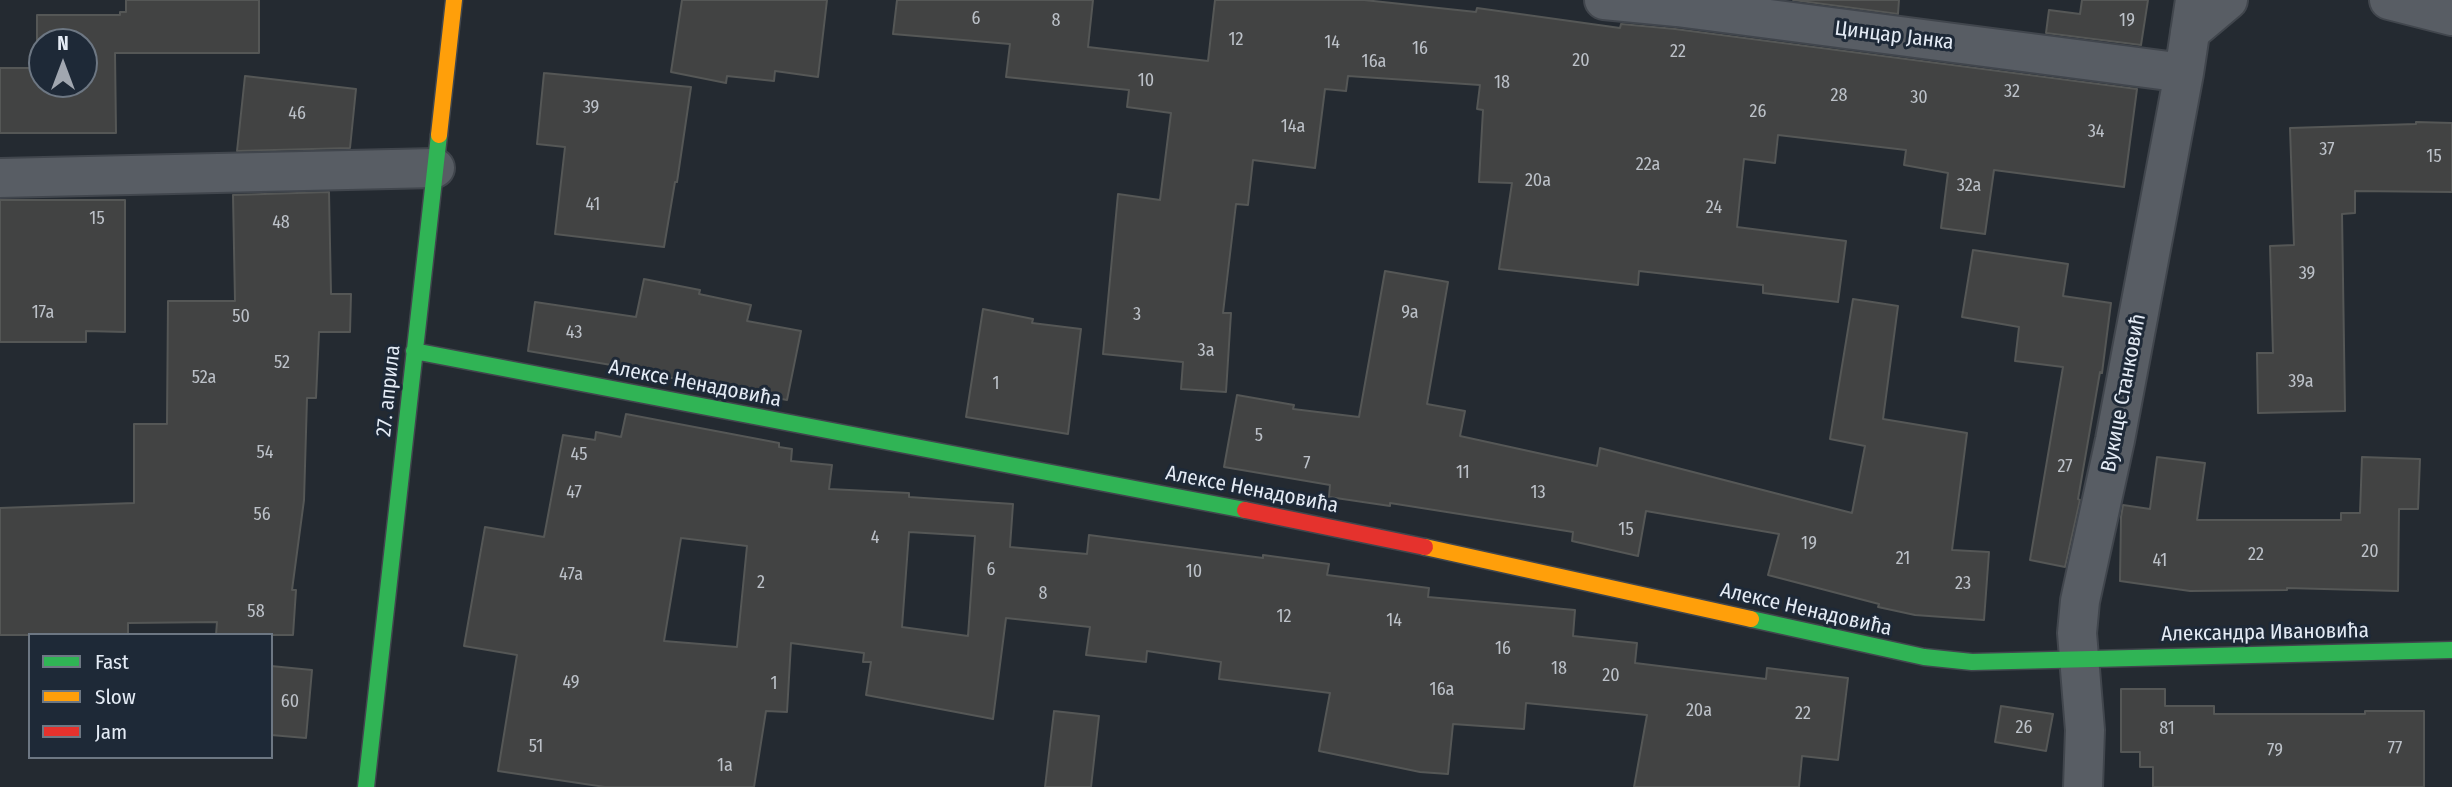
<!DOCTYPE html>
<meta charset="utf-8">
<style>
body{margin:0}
#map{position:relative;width:2452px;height:787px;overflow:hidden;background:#242a31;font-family:"Fira Sans Condensed",sans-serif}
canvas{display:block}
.legend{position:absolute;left:28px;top:633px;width:245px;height:126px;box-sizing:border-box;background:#1e2937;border:2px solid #6d7783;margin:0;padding:9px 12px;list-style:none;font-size:21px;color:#e4ebf5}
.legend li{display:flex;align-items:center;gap:14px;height:35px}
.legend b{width:35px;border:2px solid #6d7783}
.north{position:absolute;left:28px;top:28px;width:70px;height:70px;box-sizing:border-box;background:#1e2937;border:2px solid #6d7783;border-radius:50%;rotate:0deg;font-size:19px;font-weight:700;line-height:28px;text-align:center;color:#e4ebf5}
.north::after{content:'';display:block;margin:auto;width:24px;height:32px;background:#a1a7b0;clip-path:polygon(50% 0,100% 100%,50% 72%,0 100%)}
</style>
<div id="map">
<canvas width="2452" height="787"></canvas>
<ul class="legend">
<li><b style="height:9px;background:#30b455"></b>Fast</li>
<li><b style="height:9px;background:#ff9f0a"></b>Slow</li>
<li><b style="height:9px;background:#e5322d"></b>Jam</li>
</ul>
<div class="north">N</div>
</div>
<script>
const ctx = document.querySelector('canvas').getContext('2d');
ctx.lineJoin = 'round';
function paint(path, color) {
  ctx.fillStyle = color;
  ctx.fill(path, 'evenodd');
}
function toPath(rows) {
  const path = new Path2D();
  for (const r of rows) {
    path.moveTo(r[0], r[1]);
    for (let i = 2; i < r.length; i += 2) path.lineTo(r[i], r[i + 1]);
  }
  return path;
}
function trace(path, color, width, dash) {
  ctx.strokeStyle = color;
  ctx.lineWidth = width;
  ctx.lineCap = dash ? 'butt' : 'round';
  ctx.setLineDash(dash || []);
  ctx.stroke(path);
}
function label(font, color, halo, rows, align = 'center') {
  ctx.font = font + ' "Fira Sans Condensed",sans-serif';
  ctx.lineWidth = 6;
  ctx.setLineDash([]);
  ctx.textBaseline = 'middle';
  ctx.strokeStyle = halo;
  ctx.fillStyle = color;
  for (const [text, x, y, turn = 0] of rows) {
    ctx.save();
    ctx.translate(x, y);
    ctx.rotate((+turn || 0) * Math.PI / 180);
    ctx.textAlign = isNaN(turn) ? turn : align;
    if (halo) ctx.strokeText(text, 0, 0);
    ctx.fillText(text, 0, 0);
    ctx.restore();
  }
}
const building = toPath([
 [126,0,259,0,259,53,115,53,116,133,0,133,0,68,37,68,37,15,120,15,120,12,126,12,126,0],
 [42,42,84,42,84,84,42,84,42,42],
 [682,0,827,0,818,77,775,71,774,81,727,76,726,83,671,72,682,0],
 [897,0,1093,0,1088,47,1208,61,1215,0,1364,0,1476,12,1477,8,1620,28,1621,24,1675,29,2137,89,2124,187,1994,170,1985,234,1941,228,1948,173,1904,165,1906,150,1778,135,1775,163,1744,159,1737,227,1846,241,1838,302,1763,293,1763,285,1639,271,1638,285,1499,269,1512,183,1479,182,1483,110,1477,109,1480,85,1348,76,1346,91,1325,89,1315,168,1253,160,1248,205,1236,204,1223,313,1231,313,1226,392,1181,389,1183,362,1103,354,1118,194,1160,200,1171,113,1127,107,1129,90,1006,77,1010,44,893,34,897,0],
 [1793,0,1899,0,1898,14,1793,0],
 [2082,0,2148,0,2141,45,2046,33,2049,10,2080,14,2082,0],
 [544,73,691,87,677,182,675,182,664,247,555,234,565,147,537,144,544,73],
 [245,76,356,89,350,148,237,151,245,76],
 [2416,122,2452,123,2452,192,2355,191,2355,213,2342,214,2345,411,2258,413,2257,353,2273,353,2270,246,2294,245,2290,128,2416,124,2416,122],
 [329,192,331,294,351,294,350,332,319,332,316,398,307,398,304,500,292,590,296,590,293,635,216,635,217,622,128,623,128,635,0,635,0,508,134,503,134,424,167,424,168,301,235,301,233,195,329,192],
 [0,200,125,200,125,332,86,331,86,342,0,342,0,200],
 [1973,250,2068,264,2063,296,2111,303,2102,373,2100,372,2078,499,2080,500,2065,567,2030,560,2063,367,2015,361,2019,327,1962,317,1973,250],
 [1385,271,1448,282,1427,404,1465,411,1460,436,1597,466,1600,448,1852,513,1865,446,1830,439,1853,299,1898,306,1883,419,1967,433,1952,550,1989,552,1984,620,1915,615,1878,607,1879,604,1768,575,1779,534,1646,511,1638,556,1572,541,1573,532,1390,503,1390,506,1329,497,1330,485,1224,467,1237,395,1294,405,1293,409,1359,417,1385,271],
 [644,279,700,290,699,294,751,305,747,321,801,331,787,400,635,371,635,369,528,351,535,302,636,317,644,279],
 [983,309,1033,319,1032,323,1081,329,1068,434,966,417,983,309],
 [626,414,779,443,779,447,792,449,791,461,832,465,829,489,909,493,909,497,1013,504,1010,547,1087,554,1089,535,1263,558,1263,555,1329,564,1327,575,1429,588,1428,597,1575,610,1573,636,1637,643,1635,663,1766,679,1767,668,1848,678,1838,760,1802,756,1799,787,1634,787,1647,715,1526,703,1524,729,1453,724,1448,774,1420,772,1319,751,1330,693,1219,679,1221,662,1147,651,1146,662,1086,655,1090,627,1006,618,993,719,866,695,871,662,863,662,864,653,791,643,787,712,766,711,754,787,605,787,498,771,517,655,464,646,485,527,544,537,563,435,595,440,596,432,621,437,626,414],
 [909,532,975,536,968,636,902,627,909,532],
 [681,538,747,546,737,647,664,641,681,538],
 [2157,457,2205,463,2197,520,2341,520,2341,513,2360,513,2362,457,2420,459,2418,509,2399,509,2398,591,2287,588,2287,590,2190,591,2120,581,2121,517,2123,505,2150,509,2157,457],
 [271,666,312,670,306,738,271,735,271,666],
 [2121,689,2165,689,2165,706,2214,706,2214,714,2365,714,2365,711,2424,711,2424,787,2153,787,2153,767,2140,767,2140,752,2121,752,2121,689],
 [2001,706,2053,714,2046,751,1995,742,2001,706],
 [1054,711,1099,716,1091,787,1045,787,1054,711]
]);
paint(building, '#424343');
trace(building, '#555756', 2);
const street = toPath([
 [1604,0,1677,7,2184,73],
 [2389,0,2452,16],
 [2190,32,2228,0],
 [0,178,435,168],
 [2083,787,2085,730,2077,633,2080,601,2115,440,2184,73,2195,0]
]);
const fast = toPath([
 [414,351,1245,510],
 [1751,619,1924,657,1972,662,2452,650],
 [366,787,439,135]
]);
const slow = toPath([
 [439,135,454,0],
 [1425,547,1751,619]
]);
const jam = toPath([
 [1245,510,1425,547]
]);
trace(street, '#41464d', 42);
trace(fast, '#41464d', 19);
trace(slow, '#41464d', 19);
trace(jam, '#41464d', 19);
trace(street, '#585d64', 38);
trace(fast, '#30b455', 16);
trace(slow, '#ff9f0a', 16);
trace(jam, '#e5322d', 16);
label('18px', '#bcc1c8', null, [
 ["6",976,19],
 ["8",1056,21],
 ["19",2127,21],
 ["12",1236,40],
 ["14",1332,43],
 ["16",1420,49],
 ["22",1678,52],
 ["20",1581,61],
 ["16a",1374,62],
 ["10",1146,81],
 ["18",1502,83],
 ["32",2012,92],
 ["28",1839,96],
 ["30",1919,98],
 ["39",591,108],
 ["26",1758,112],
 ["46",297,114],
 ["14a",1293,127],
 ["34",2096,132],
 ["37",2327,150],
 ["15",2434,157],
 ["22a",1648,165],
 ["20a",1538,181],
 ["32a",1969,186],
 ["41",593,205],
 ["24",1714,208],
 ["15",97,219],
 ["48",281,223],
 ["39",2307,274],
 ["17a",43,313],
 ["9a",1410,313],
 ["3",1137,315],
 ["50",241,317],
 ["43",574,333],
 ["3a",1206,351],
 ["52",282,363],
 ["52a",204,378],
 ["39a",2301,382],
 ["1",996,384],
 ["5",1259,436],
 ["54",265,453],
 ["45",579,455],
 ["7",1307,464],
 ["27",2065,467],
 ["11",1463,473],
 ["47",574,493],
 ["13",1538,493],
 ["56",262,515],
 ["15",1626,530],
 ["4",875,538],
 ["19",1809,544],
 ["20",2370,552],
 ["22",2256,555],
 ["21",1903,559],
 ["41",2160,561],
 ["6",991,570],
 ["10",1194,572],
 ["47a",571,575],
 ["2",761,583],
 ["23",1963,584],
 ["8",1043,594],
 ["58",256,612],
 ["12",1284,617],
 ["14",1394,621],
 ["16",1503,649],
 ["18",1559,669],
 ["20",1611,676],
 ["49",571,683],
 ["1",774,684],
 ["16a",1442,690],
 ["60",290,702],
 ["20a",1699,711],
 ["22",1803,714],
 ["26",2024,728],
 ["81",2167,729],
 ["51",536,747],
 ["77",2395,749],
 ["79",2275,751],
 ["1a",725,766]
]);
label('21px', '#e4ebf5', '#1e2937', [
 ["Цинцар Јанка",1894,36,7],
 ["Алексе Ненадовића",695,384,11],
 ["27. априла",389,391,-84],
 ["Вукице Станковић",2124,393,-79],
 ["Алексе Ненадовића",1252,490,11],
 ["Алексе Ненадовића",1806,610,13],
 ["Александра Ивановића",2265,633,-1]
]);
</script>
